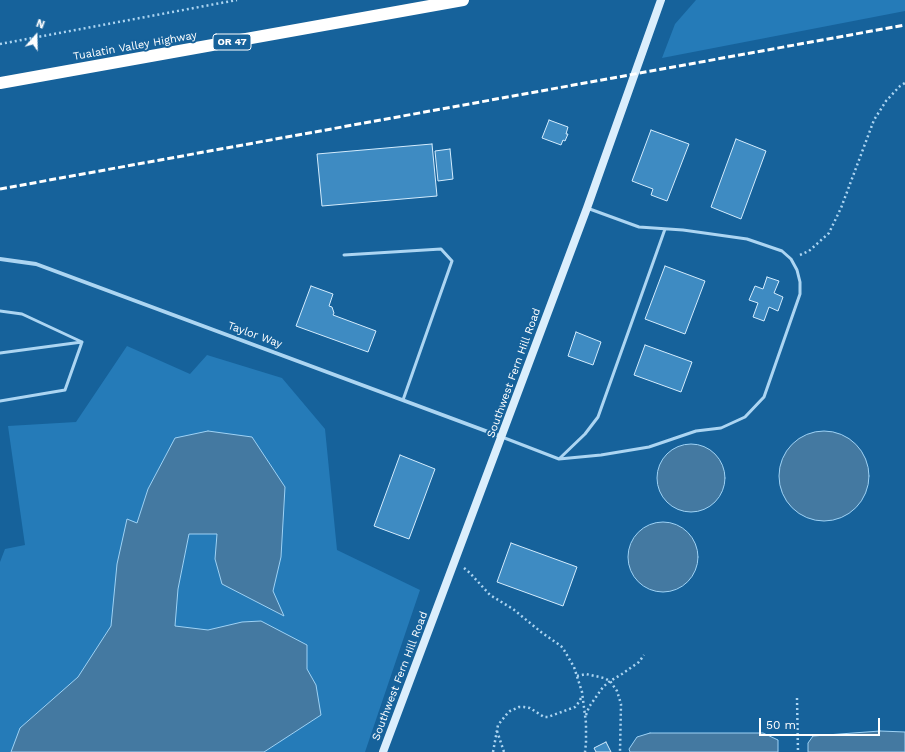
<!DOCTYPE html>
<style>
body{margin:0}
#map{position:relative;width:905px;height:752px;overflow:hidden;background:#16629b;font-family:"Work Sans",sans-serif}
canvas{display:block}
.north{position:absolute;left:16px;top:16px;width:40px;height:40px;-webkit-text-stroke:3px #16629b;paint-order:stroke;rotate:20deg;font-size:11px;font-weight:700;line-height:16px;text-align:center;color:#fff}
.north::after{content:'';display:block;margin:auto;width:14px;height:18px;background:#fff;clip-path:polygon(50% 0,100% 100%,50% 72%,0 100%)}
.scale{position:absolute;left:759px;top:718px;width:121px;height:18px;box-sizing:border-box;border:2px solid #fff;border-top:0;padding-left:5px;font-size:12px;line-height:14px;white-space:nowrap;color:#fff;-webkit-text-stroke:3px #16629b;paint-order:stroke}
</style>
<div id="map">
<canvas width="905" height="752"></canvas>
<div class="north">N</div>
<div class="scale">50 m</div>
</div>
<script>
const ctx = document.querySelector('canvas').getContext('2d');
ctx.lineJoin = 'round';
function paint(path, color) {
  ctx.fillStyle = color;
  ctx.fill(path, 'evenodd');
}
function toPath(rows) {
  const path = new Path2D();
  for (const r of rows) {
    if (r.length === 3) {
      path.moveTo(r[0] + r[2], r[1]);
      path.arc(r[0], r[1], r[2], 0, 2 * Math.PI);
      continue;
    }
    path.moveTo(r[0], r[1]);
    for (let i = 2; i < r.length; i += 2) path.lineTo(r[i], r[i + 1]);
  }
  return path;
}
function trace(path, color, width, dash) {
  ctx.strokeStyle = color;
  ctx.lineWidth = width;
  ctx.lineCap = dash ? 'butt' : 'round';
  ctx.setLineDash(dash || []);
  ctx.stroke(path);
}
function label(font, color, halo, rows, align = 'center') {
  ctx.font = font + ' "Work Sans",sans-serif';
  ctx.lineWidth = 4;
  ctx.setLineDash([]);
  ctx.textBaseline = 'middle';
  ctx.strokeStyle = halo;
  ctx.fillStyle = color;
  for (const [text, x, y, turn = 0] of rows) {
    ctx.save();
    ctx.translate(x, y);
    ctx.rotate((+turn || 0) * Math.PI / 180);
    ctx.textAlign = isNaN(turn) ? turn : align;
    if (halo) ctx.strokeText(text, 0, 0);
    ctx.fillText(text, 0, 0);
    ctx.restore();
  }
}
paint(toPath([
 [696,0,905,0,905,11,662,58,675,24],
 [127,346,190,374,207,355,282,378,325,429,337,550,420,590,365,752,0,752,0,562,5,549,25,545,8,426,76,422]
]), '#257bb8');
const water = toPath([
 [824,476,45],
 [208,431,252,437,285,487,281,557,273,591,284,616,222,584,215,559,217,534,189,534,178,589,175,626,208,630,242,622,261,621,307,645,307,669,316,685,321,715,264,752,11,752,20,728,78,677,111,626,117,564,127,519,137,523,148,489,175,438,208,431],
 [691,478,34],
 [663,557,35],
 [880,731,905,732,905,752,808,752,808,743,813,736,880,731],
 [650,733,763,733,778,740,778,752,630,752,629,749,637,737,650,733]
]);
paint(water, '#4479a1');
trace(water, '#9ed2f5', 1);
const building = toPath([
 [549,120,568,127,566,134,568,134,565,141,563,140,561,145,542,138,549,120],
 [651,130,689,144,667,201,651,195,653,189,632,181,651,130],
 [736,139,766,151,741,219,711,207,736,139],
 [432,144,437,196,322,206,317,154,432,144],
 [450,149,453,179,438,181,435,151,450,149],
 [665,266,705,281,685,334,645,319,665,266],
 [767,277,779,281,774,293,783,297,778,311,769,307,764,321,753,317,758,303,749,300,755,286,763,289,767,277],
 [311,286,333,294,329,306,332,307,334,313,333,315,376,331,368,352,296,326,311,286],
 [576,332,601,342,593,365,568,356,576,332],
 [645,345,692,362,681,392,634,375,645,345],
 [400,455,435,469,409,539,374,526,400,455],
 [511,543,577,567,563,606,497,582,511,543],
 [606,742,611,752,596,752,594,748,606,742]
]);
paint(building, '#3e8bc2');
trace(building, '#d4ecfd', 1);
trace(toPath([
 [0,44,237,0],
 [800,255,809,251,829,233,841,208,874,120,886,101,900,86,905,83],
 [464,568,470,573,490,595,513,609,541,632,561,646,564,650,574,667,582,692,586,723,586,743,585,752],
 [577,676,586,674,604,678,610,681,617,691,621,704,620,752],
 [797,698,798,752],
 [586,715,589,707,603,687,610,681,622,674,639,662,644,655],
 [497,731,504,752],
 [493,752,498,725,506,715,510,711,519,707,524,707,530,708,544,717,548,717,575,707,579,702,582,696]
]), '#acd5f2', 2.5, [2, 3]);
trace(toPath([
 [344,255,441,249,452,261,403,400],
 [0,311,22,314,82,342,65,390,0,401],
 [0,353,82,342],
 [502,437,559,459,601,455,649,447,696,431,721,428,745,417,764,397,800,294,800,282,797,270,791,259,782,251,747,239,683,230,639,227,587,208],
 [559,459,585,434,598,417,665,229]
]), '#acd5f2', 3);
trace(toPath([
 [0,259,36,264,502,437]
]), '#acd5f2', 4);
trace(toPath([
 [383,752,587,208,661,0]
]), '#dbeefc', 8);
trace(toPath([
 [0,83,463,0]
]), '#fff', 12);
trace(toPath([
 [0,189,905,25]
]), '#fff', 3, [7, 3]);
for (const [x, y, w] of [
 [232,42,38]
]) {
  const box = new Path2D();
  box.roundRect(x - w / 2, y - 8, w, 16, 3);
  ctx.fillStyle = '#16629b';
  ctx.fill(box);
  trace(box, '#fff', 1);
}
label('bold 10px', '#fff', null, [
 ["OR 47",232,42]
]);
label('11px', '#fff', '#16629b', [
 ["Tualatin Valley Highway",135,46,-10],
 ["Taylor Way",255,335,20],
 ["Southwest Fern Hill Road",514,373,-70],
 ["Southwest Fern Hill Road",400,676,-69]
]);
</script>
